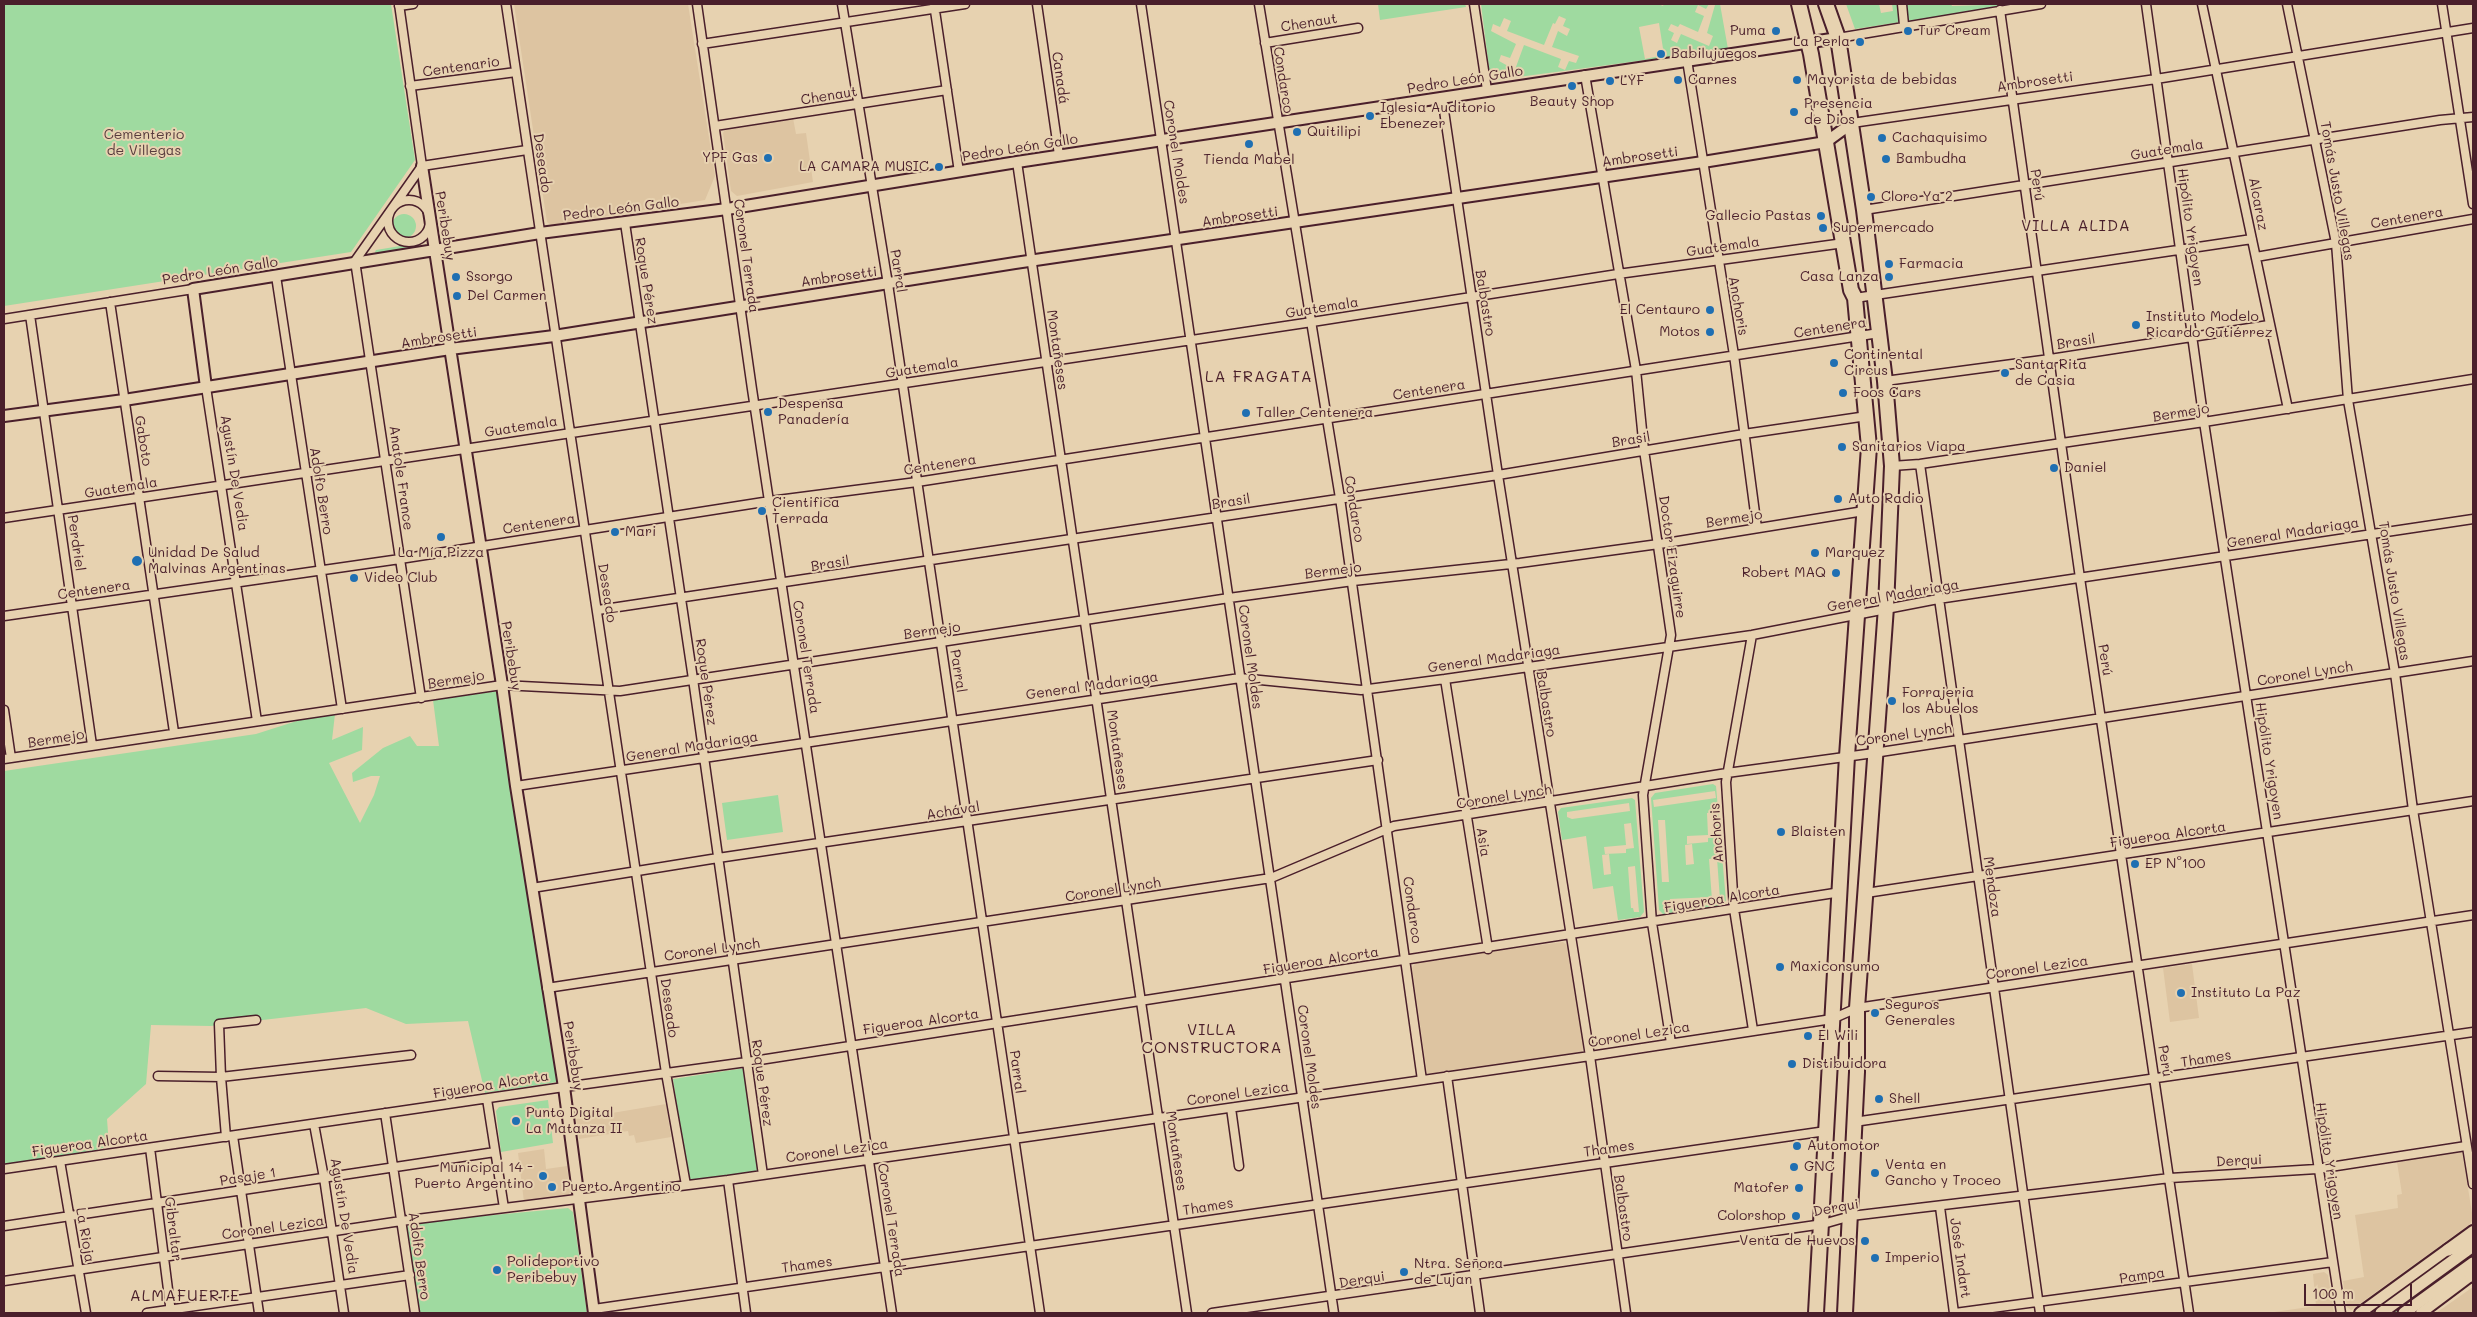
<!DOCTYPE html>
<meta charset="utf-8">
<style>
body{margin:0}
#map{position:relative;width:2477px;height:1317px;overflow:hidden;background:#e7d2b0;font-family:Mali,sans-serif}
canvas{display:block}
.frame{position:absolute;inset:0;border:5px solid #4a1f2b;pointer-events:none}
.scale{position:absolute;left:2304px;top:1284px;width:108px;height:22px;box-sizing:border-box;border:2px solid #4a1f2b;border-top:0;padding-left:6px;font-size:15px;line-height:18px;white-space:nowrap;color:#4a1f2b;-webkit-text-stroke:4px #e7d2b0;paint-order:stroke}
</style>
<div id="map">
<canvas width="2477" height="1317"></canvas>
<div class="frame"></div>
<div class="scale">100 m</div>
</div>
<script>
const ctx = document.querySelector('canvas').getContext('2d');
ctx.lineJoin = 'round';
function paint(path, color) {
  ctx.fillStyle = color;
  ctx.fill(path, 'evenodd');
}
function toPath(rows) {
  const path = new Path2D();
  for (const r of rows) {
    if (r.length === 3) {
      path.moveTo(r[0] + r[2], r[1]);
      path.arc(r[0], r[1], r[2], 0, 2 * Math.PI);
      continue;
    }
    path.moveTo(r[0], r[1]);
    for (let i = 2; i < r.length; i += 2) path.lineTo(r[i], r[i + 1]);
  }
  return path;
}
function trace(path, color, width, dash) {
  ctx.strokeStyle = color;
  ctx.lineWidth = width;
  ctx.lineCap = dash ? 'butt' : 'round';
  ctx.setLineDash(dash || []);
  ctx.stroke(path);
}
function label(font, color, halo, rows, align = 'center') {
  ctx.font = font + ' Mali,sans-serif';
  ctx.lineWidth = 4;
  ctx.setLineDash([]);
  ctx.textBaseline = 'middle';
  ctx.strokeStyle = halo;
  ctx.fillStyle = color;
  for (const [text, x, y, turn = 0] of rows) {
    ctx.save();
    ctx.translate(x, y);
    ctx.rotate((+turn || 0) * Math.PI / 180);
    ctx.textAlign = isNaN(turn) ? turn : align;
    if (halo) ctx.strokeText(text, 0, 0);
    ctx.fillText(text, 0, 0);
    ctx.restore();
  }
}
paint(toPath([
 [514,4,688,4,715,176,705,200,551,225,547,222],
 [793,118,796,134,806,133,813,182,737,196,731,191,723,133,727,127],
 [1563,942,1568,946,1584,1047,1581,1053,1433,1074,1427,1073,1412,968,1416,962],
 [2192,964,2199,1018,2170,1022,2163,968],
 [666,1104,671,1137,636,1143,634,1135,629,1136,628,1131,579,1139,576,1119],
 [544,1149,546,1169,567,1166,570,1192,568,1196,524,1202,518,1153],
 [2462,1151,2473,1219,2470,1224,2351,1310,2347,1307,2343,1281,2364,1277,2355,1215,2398,1208,2397,1195,2402,1194,2397,1162],
 [2324,1272,2328,1275,2334,1313,2267,1313,2316,1306,2313,1274],
 [2473,1287,2473,1313,2436,1313]
]), '#ddc4a1');
paint(toPath([
 [4,4,391,4,415,160,351,252,4,306],
 [1378,4,1465,4,1466,7,1380,20],
 [1481,4,1658,4,1663,6,1664,4,1709,4,1706,9,1698,5,1695,12,1704,16,1698,32,1680,24,1678,27,1671,24,1668,30,1674,33,1671,40,1677,43,1681,34,1709,46,1713,36,1707,33,1715,5,1712,4,1720,4,1728,49,1496,80,1490,76],
 [1559,16,1566,19,1563,26,1570,29,1567,36,1558,31,1552,47,1579,56,1576,63,1569,61,1565,70,1558,67,1561,59,1524,45,1513,75,1506,73,1508,66,1499,61,1501,55,1510,58,1516,44,1491,31,1493,24,1500,27,1504,18,1511,21,1507,31,1544,45,1553,23,1555,24],
 [1659,23,1664,55,1645,59,1639,27],
 [1846,4,1879,4,1881,13,1893,11,1892,4,1951,4,1952,6,2019,4,1855,29],
 [404,226,12],
 [418,243,418,248,376,254,375,252,376,250],
 [499,691,512,794,535,927,557,1082,485,1093,468,1021,406,1024,366,1008,211,1026,151,1025,146,1084,107,1119,109,1146,60,1161,4,1169,4,771,256,734,303,719,335,714,332,740,363,727,362,750,329,763,360,823,374,795,380,776,371,776,353,782,352,773,383,748,410,736,417,746,439,746,433,700],
 [1713,784,1716,786,1726,901,1723,905,1663,914,1659,910,1651,798,1655,793],
 [1715,791,1716,798,1654,807,1653,800],
 [1707,813,1714,813,1716,837,1708,838,1708,842,1687,844,1687,836,1708,835],
 [1658,820,1665,820,1669,882,1662,882],
 [1692,844,1694,864,1686,865,1685,845],
 [1709,859,1717,858,1720,900,1712,900],
 [1712,897,1712,905,1670,907,1670,899],
 [778,795,783,832,727,840,722,803],
 [1632,798,1635,800,1644,912,1640,917,1618,920,1613,886,1593,889,1586,836,1562,840,1558,812,1561,808],
 [1629,803,1630,811,1572,819,1567,817,1567,812],
 [1631,823,1634,848,1626,849,1626,853,1605,854,1604,847,1626,845,1624,824],
 [1609,854,1611,874,1604,875,1602,855],
 [1635,866,1639,912,1634,912,1633,908,1631,908,1628,867],
 [745,1068,759,1172,688,1183,673,1079],
 [548,1100,553,1143,501,1152,496,1111,499,1107],
 [568,1208,573,1212,587,1313,420,1313,407,1227,410,1223],
 [2465,1247,2374,1313,2367,1313,2450,1252],
 [2473,1252,2473,1257,2396,1313,2389,1313]
]), '#9fdaa0');
const street = toPath([
 [399,4,422,166],
 [506,4,666,1073,686,1185],
 [697,4,752,389,892,1313],
 [842,4,888,284,1040,1313],
 [934,4,959,172],
 [1037,4,1059,155],
 [1141,4,1334,1313],
 [1259,4,1340,498,1422,1080],
 [1474,4,1487,90],
 [1902,4,1904,25],
 [2146,4,2204,422,2341,1313],
 [2202,4,2288,409],
 [2287,4,2336,243,2348,400,2395,673,2413,810,2473,1184],
 [2442,4,2473,204],
 [399,6,413,4],
 [2000,10,2080,578,2189,1313],
 [1838,38,2041,4],
 [1265,43,1358,28],
 [702,44,965,4],
 [1687,60,1734,355,1757,528],
 [1585,75,1636,370,1644,450,1671,635,1643,795,1652,923,1671,1043],
 [410,86,516,72],
 [1442,97,1498,475,1590,1056,1626,1313],
 [1852,123,2156,79,2473,28],
 [715,126,947,90],
 [1017,162,1187,1313],
 [422,166,527,150],
 [409,221,21],
 [1864,210,2440,120,2473,117],
 [625,223,693,679,763,1175],
 [2256,257,2473,219],
 [276,276,342,709],
 [1855,298,2252,239],
 [110,302,174,732],
 [30,315,92,745],
 [4,319,193,289],
 [1885,381,2050,359,2269,325],
 [206,387,257,721],
 [1920,464,2040,1313],
 [1892,466,1920,464,2204,422,2473,379],
 [4,518,1312,322,1618,274,1844,243],
 [598,610,1498,475,1744,434,1867,416],
 [4,616,400,559,770,501,917,482,1879,333],
 [1752,635,1726,782,1734,909,1753,1030],
 [1445,679,1488,949],
 [421,698,355,261,422,166],
 [4,710,11,758],
 [4,759,502,685,620,691,1229,598,1353,581,1520,563,1666,543,1864,511],
 [516,786,1240,678,1361,690,1445,679,1752,635,1938,599,2473,519],
 [532,888,718,858,1378,760],
 [1866,893,2473,801],
 [547,988,1271,878,1394,826,1727,773,1874,753,2473,661],
 [158,1076,221,1077,219,1024,256,1020],
 [1447,1076,1480,1313],
 [487,1099,504,1208],
 [1231,1108,1239,1166],
 [385,1113,415,1313],
 [1854,1122,2473,1032],
 [314,1124,324,1178,344,1313],
 [233,1136,259,1313],
 [226,1137,221,1077,411,1055],
 [150,1148,171,1313],
 [60,1161,86,1313],
 [4,1169,557,1088,747,1062,1841,892],
 [728,1180,746,1313],
 [1940,1207,1954,1313],
 [4,1226,495,1152],
 [4,1281,401,1221,728,1180,1590,1056,1832,1019,1857,1008,2473,915],
 [594,1309,1826,1131],
 [147,1313,410,1275],
 [1212,1313,1823,1224,1851,1216,2170,1178,2317,1169,2466,1146],
 [1955,1313,2333,1262]
]);
const secondary = toPath([
 [422,166,502,685,516,786,564,1087,594,1313],
 [206,387,193,289,540,233,727,209,1017,162,1838,38],
 [4,416,124,400,450,349,554,336,1015,263,1703,162,1826,142,1852,123],
 [2360,1313,2473,1231],
 [2421,1313,2473,1274]
]);
const primary = toPath([
 [2448,1250,2473,1237],
 [2471,1276,2473,1274],
 [2381,1313,2473,1246],
 [2404,1313,2473,1263]
]);
const highway = toPath([
 [1799,4,1811,54,1851,290,1855,298,1869,447,1847,756,1816,1313],
 [1826,4,1838,38,1864,210,1885,381,1892,466,1886,607,1857,1008,1857,1072,1845,1313]
]);
trace(street, '#4a1f2b', 11);
trace(secondary, '#4a1f2b', 14);
trace(primary, '#4a1f2b', 15);
trace(highway, '#4a1f2b', 18);
trace(street, '#e7d2b0', 8);
trace(secondary, '#e7d2b0', 10);
trace(primary, '#e7d2b0', 11);
trace(highway, '#e7d2b0', 14);
for (const [x, y, r, color] of [
 [1776,31,5,"#1f6fb2"],
 [1908,31,5,"#1f6fb2"],
 [1860,42,5,"#1f6fb2"],
 [1661,54,5,"#1f6fb2"],
 [1678,80,5,"#1f6fb2"],
 [1797,80,5,"#1f6fb2"],
 [1610,81,5,"#1f6fb2"],
 [1572,86,5,"#1f6fb2"],
 [1794,112,5,"#1f6fb2"],
 [1370,116,5,"#1f6fb2"],
 [1297,132,5,"#1f6fb2"],
 [1882,138,5,"#1f6fb2"],
 [1249,144,5,"#1f6fb2"],
 [768,158,5,"#1f6fb2"],
 [1886,159,5,"#1f6fb2"],
 [939,167,5,"#1f6fb2"],
 [1871,197,5,"#1f6fb2"],
 [1821,216,5,"#1f6fb2"],
 [1823,228,5,"#1f6fb2"],
 [1889,264,5,"#1f6fb2"],
 [456,277,5,"#1f6fb2"],
 [1889,277,5,"#1f6fb2"],
 [457,296,5,"#1f6fb2"],
 [1710,310,5,"#1f6fb2"],
 [2136,325,5,"#1f6fb2"],
 [1710,332,5,"#1f6fb2"],
 [1834,363,5,"#1f6fb2"],
 [2005,373,5,"#1f6fb2"],
 [1843,393,5,"#1f6fb2"],
 [768,412,5,"#1f6fb2"],
 [1246,413,5,"#1f6fb2"],
 [1842,447,5,"#1f6fb2"],
 [2054,468,5,"#1f6fb2"],
 [1838,499,5,"#1f6fb2"],
 [762,511,5,"#1f6fb2"],
 [615,532,5,"#1f6fb2"],
 [441,537,5,"#1f6fb2"],
 [1815,553,5,"#1f6fb2"],
 [137,561,6,"#1f6fb2"],
 [1836,573,5,"#1f6fb2"],
 [354,578,5,"#1f6fb2"],
 [1892,701,5,"#1f6fb2"],
 [1781,832,5,"#1f6fb2"],
 [2135,864,5,"#1f6fb2"],
 [1780,967,5,"#1f6fb2"],
 [2181,993,5,"#1f6fb2"],
 [1875,1013,5,"#1f6fb2"],
 [1808,1036,5,"#1f6fb2"],
 [1792,1064,5,"#1f6fb2"],
 [1879,1099,5,"#1f6fb2"],
 [516,1121,5,"#1f6fb2"],
 [1797,1146,5,"#1f6fb2"],
 [1794,1167,5,"#1f6fb2"],
 [1875,1173,5,"#1f6fb2"],
 [543,1176,5,"#1f6fb2"],
 [552,1187,5,"#1f6fb2"],
 [1799,1188,5,"#1f6fb2"],
 [1796,1216,5,"#1f6fb2"],
 [1865,1241,5,"#1f6fb2"],
 [1875,1258,5,"#1f6fb2"],
 [497,1270,5,"#1f6fb2"],
 [1404,1272,5,"#1f6fb2"]
]) {
  const dot = new Path2D();
  dot.arc(x, y, r, 0, 2 * Math.PI);
  ctx.fillStyle = color;
  ctx.fill(dot);
  trace(dot, '#e7d2b0', 2);
}
label('14px', '#4a1f2b', '#e7d2b0', [
 ["Chenaut",1309,23,-9],
 ["Centenario",461,67,-8],
 ["Canadá",1060,78,82],
 ["Condarco",1283,80,81],
 ["Pedro León Gallo",1465,80,-9],
 ["Ambrosetti",2035,82,-8],
 ["Chenaut",829,96,-9],
 ["Pedro León Gallo",1020,148,-9],
 ["Guatemala",2167,150,-9],
 ["Coronel Moldes",1176,152,81],
 ["Ambrosetti",1640,157,-8],
 ["Deseado",542,163,82],
 ["Perú",2037,185,82],
 ["Tomás Justo Villegas",2337,191,80],
 ["Alcaraz",2258,204,79],
 ["Pedro León Gallo",621,209,-7],
 ["Ambrosetti",1240,217,-8],
 ["Centenera",2407,218,-10],
 ["Peribebuy",445,226,81],
 ["Hipólito Yrigoyen",2190,227,82],
 ["Guatemala",1723,247,-8],
 ["Coronel Terrada",746,256,82],
 ["Pedro León Gallo",220,271,-9],
 ["Parral",898,271,81],
 ["Ambrosetti",839,277,-8],
 ["Roque Pérez",646,281,81],
 ["Balbastro",1485,303,81],
 ["Anchoris",1738,306,80],
 ["Guatemala",1322,308,-9],
 ["Centenera",1830,328,-9],
 ["Ambrosetti",439,338,-9],
 ["Brasil",2076,342,-9],
 ["Montañeses",1057,350,82],
 ["Guatemala",922,368,-9],
 ["Centenera",1429,390,-9],
 ["Bermejo",2181,413,-9],
 ["Guatemala",521,427,-9],
 ["Brasil",1631,440,-9],
 ["Gaboto",143,441,81],
 ["Centenera",940,465,-9],
 ["Agustín De Vedia",234,473,81],
 ["Anatole France",401,478,82],
 ["Guatemala",121,488,-9],
 ["Adolfo Berro",321,491,81],
 ["Brasil",1231,502,-9],
 ["Condarco",1354,509,81],
 ["Bermejo",1734,519,-9],
 ["Centenera",539,524,-9],
 ["General Madariaga",2293,533,-9],
 ["Perdriel",76,543,82],
 ["Doctor Eizaguirre",1672,557,82],
 ["Brasil",830,564,-9],
 ["Bermejo",1333,571,-7],
 ["Centenera",94,590,-8],
 ["Tomás Justo Villegas",2394,591,81],
 ["Deseado",607,593,81],
 ["General Madariaga",1893,596,-10],
 ["Bermejo",932,631,-8],
 ["Peribebuy",511,656,81],
 ["Coronel Terrada",806,657,81],
 ["Coronel Moldes",1250,657,82],
 ["General Madariaga",1494,659,-8],
 ["Perú",2105,660,81],
 ["Parral",958,671,81],
 ["Coronel Lynch",2305,674,-9],
 ["Bermejo",456,680,-9],
 ["Roque Pérez",706,682,82],
 ["General Madariaga",1092,686,-8],
 ["Balbastro",1546,704,81],
 ["Coronel Lynch",1904,735,-8],
 ["Bermejo",56,739,-9],
 ["General Madariaga",692,747,-9],
 ["Montañeses",1117,750,82],
 ["Hipólito Yrigoyen",2269,761,81],
 ["Coronel Lynch",1504,797,-9],
 ["Achával",953,811,-9],
 ["Anchoris",1717,833,-94],
 ["Figueroa Alcorta",2168,835,-8],
 ["Asia",1483,842,81],
 ["Mendoza",1992,887,82],
 ["Coronel Lynch",1113,890,-9],
 ["Figueroa Alcorta",1722,899,-9],
 ["Condarco",1412,910,82],
 ["Coronel Lynch",712,950,-8],
 ["Figueroa Alcorta",1321,961,-9],
 ["Coronel Lezica",2037,968,-8],
 ["Deseado",669,1008,82],
 ["Figueroa Alcorta",921,1022,-8],
 ["Coronel Lezica",1639,1035,-9],
 ["Peribebuy",573,1056,81],
 ["Coronel Moldes",1309,1057,82],
 ["Thames",2206,1059,-9],
 ["Perú",2165,1061,81],
 ["Parral",1017,1072,82],
 ["Roque Pérez",762,1083,82],
 ["Figueroa Alcorta",491,1085,-9],
 ["Coronel Lezica",1238,1094,-8],
 ["Figueroa Alcorta",90,1144,-8],
 ["Thames",1609,1149,-8],
 ["Coronel Lezica",837,1151,-8],
 ["Montañeses",1176,1151,82],
 ["Derqui",2239,1161,-3],
 ["Hipólito Yrigoyen",2329,1161,81],
 ["Pasaje 1",248,1177,-9],
 ["Thames",1208,1207,-9],
 ["Balbastro",1623,1208,82],
 ["Derqui",1836,1208,-10],
 ["Agustín De Vedia",344,1216,81],
 ["Coronel Terrada",891,1220,81],
 ["Coronel Lezica",273,1228,-8],
 ["Gibraltar",173,1229,83],
 ["La Rioja",85,1235,80],
 ["Adolfo Berro",419,1256,82],
 ["José Indart",1960,1258,82],
 ["Thames",807,1265,-8],
 ["Pampa",2142,1276,-8],
 ["Derqui",1362,1280,-9]
]);
label('14px', '#4a1f2b', '#e7d2b0', [
 ["Puma",1766,31,"right"],
 ["Tur Cream",1918,31],
 ["La Perla",1850,42,"right"],
 ["Babilujuegos",1671,54],
 ["Carnes",1688,80],
 ["Mayorista de bebidas",1807,80],
 ["LYF",1620,81],
 ["Beauty Shop",1572,102,"center"],
 ["Presencia",1804,104],
 ["de Dios",1804,120],
 ["Iglesia Auditorio",1380,108],
 ["Ebenezer",1380,124],
 ["Quitilipi",1307,132],
 ["Cachaquisimo",1892,138],
 ["YPF Gas",758,158,"right"],
 ["Bambudha",1896,159],
 ["Tienda Mabel",1249,160,"center"],
 ["LA CAMARA MUSIC",929,167,"right"],
 ["Cloro Ya 2",1881,197],
 ["Gallecio Pastas",1811,216,"right"],
 ["Supermercado",1833,228],
 ["Farmacia",1899,264],
 ["Ssorgo",466,277],
 ["Casa Lanza",1879,277,"right"],
 ["Del Carmen",467,296],
 ["El Centauro",1700,310,"right"],
 ["Instituto Modelo",2146,317],
 ["Ricardo Gutiérrez",2146,333],
 ["Motos",1700,332,"right"],
 ["Continental",1844,355],
 ["Circus",1844,371],
 ["Santa Rita",2015,365],
 ["de Casia",2015,381],
 ["Foos Cars",1853,393],
 ["Despensa",778,404],
 ["Panadería",778,420],
 ["Taller Centenera",1256,413],
 ["Sanitarios Viapa",1852,447],
 ["Daniel",2064,468],
 ["Auto Radio",1848,499],
 ["Cientifica",772,503],
 ["Terrada",772,519],
 ["Mari",625,532],
 ["Unidad De Salud",148,553],
 ["Malvinas Argentinas",148,569],
 ["La Mía Pizza",441,553,"center"],
 ["Marquez",1825,553],
 ["Robert MAQ",1826,573,"right"],
 ["Video Club",364,578],
 ["Forrajeria",1902,693],
 ["los Abuelos",1902,709],
 ["Blaisten",1791,832],
 ["EP N°100",2145,864],
 ["Maxiconsumo",1790,967],
 ["Instituto La Paz",2191,993],
 ["Seguros",1885,1005],
 ["Generales",1885,1021],
 ["El Wili",1818,1036],
 ["Distibuidora",1802,1064],
 ["Shell",1889,1099],
 ["Punto Digital",526,1113],
 ["La Matanza II",526,1129],
 ["Automotor",1807,1146],
 ["Venta en",1885,1165],
 ["Gancho y Troceo",1885,1181],
 ["GNC",1804,1167],
 ["Municipal 14 -",533,1168,"right"],
 ["Puerto Argentino",533,1184,"right"],
 ["Puerto Argentino",562,1187],
 ["Matofer",1789,1188,"right"],
 ["Colorshop",1786,1216,"right"],
 ["Venta de Huevos",1855,1241,"right"],
 ["Imperio",1885,1258],
 ["Polideportivo",507,1262],
 ["Peribebuy",507,1278],
 ["Ntra. Señora",1414,1264],
 ["de Lujan",1414,1280]
], 'left');
label('14px', '#573b3d', '#e7d2b0', [
 ["Cementerio",144,135],
 ["de Villegas",144,151]
]);
ctx.letterSpacing = '1px';
label('16px', '#4a1f2b', '#e7d2b0', [
 ["VILLA ALIDA",2076,226],
 ["LA FRAGATA",1259,377],
 ["VILLA",1212,1030],
 ["CONSTRUCTORA",1212,1048],
 ["ALMAFUERTE",185,1296]
]);
ctx.letterSpacing = '0px';
</script>
